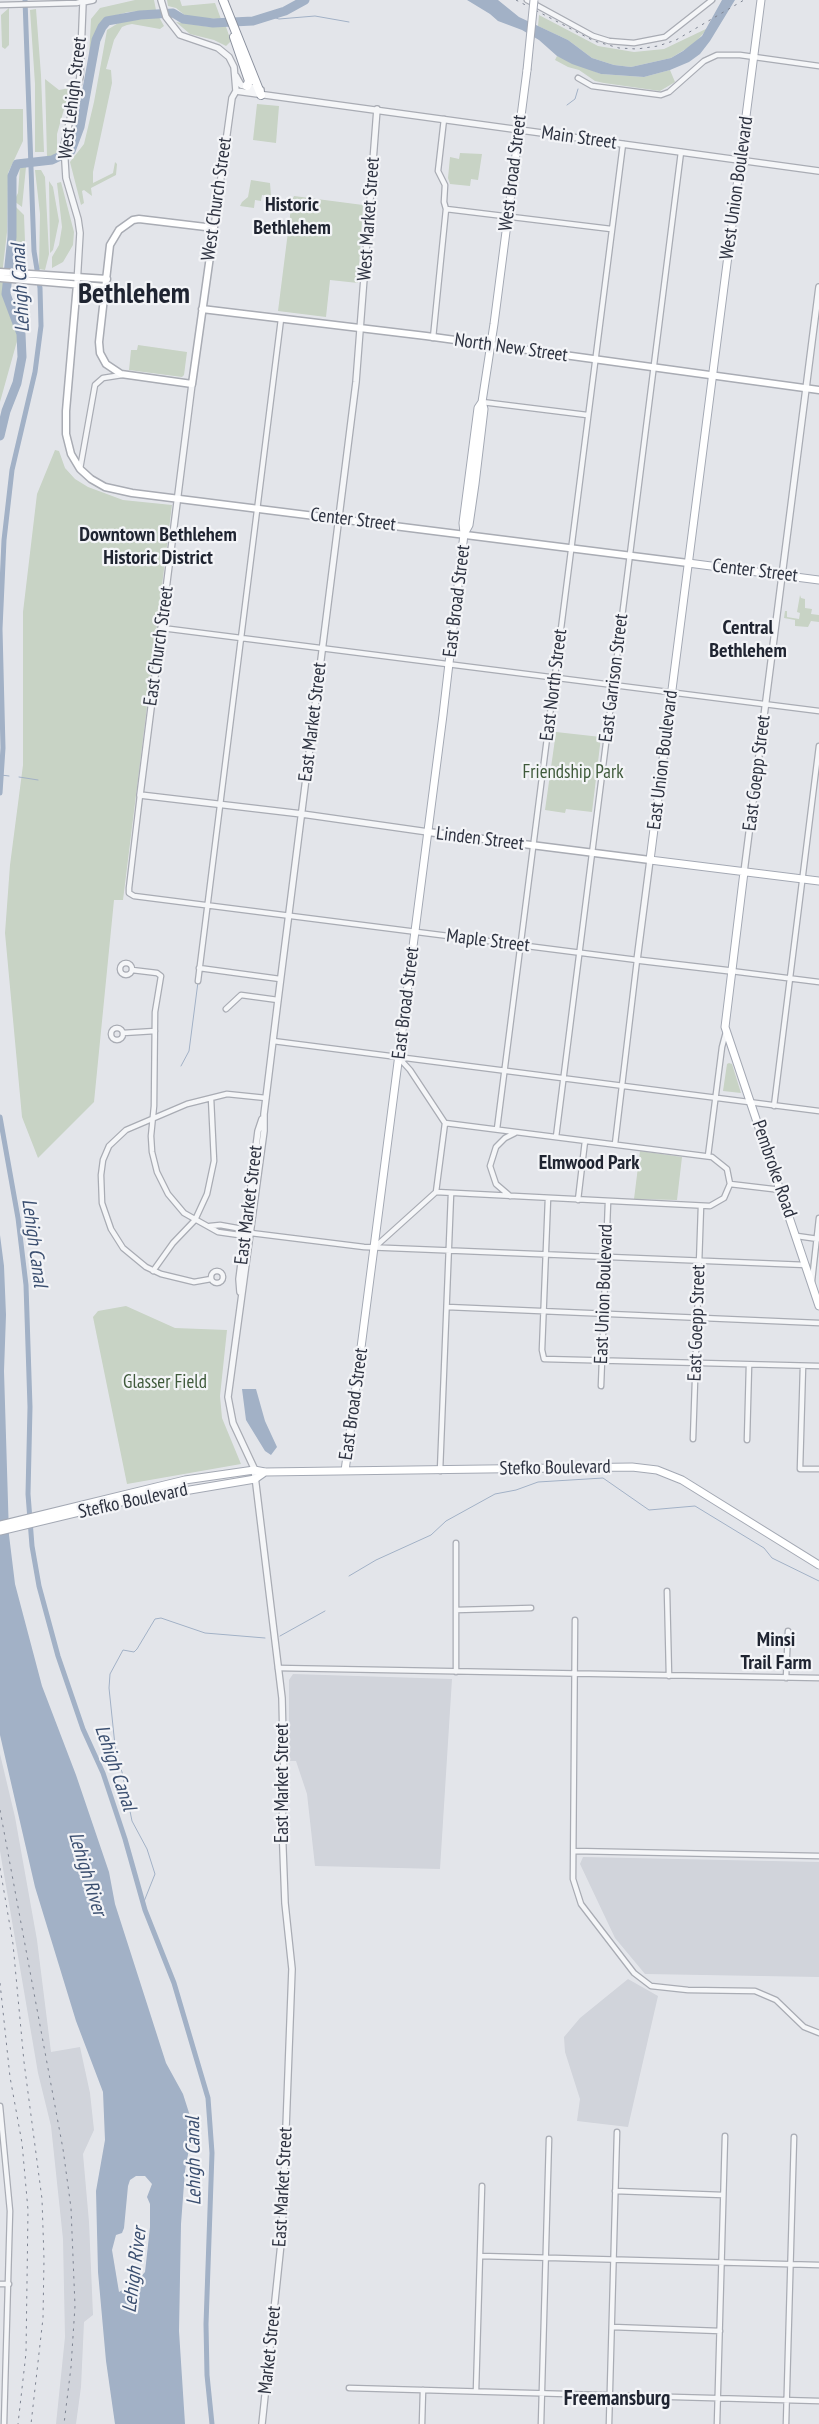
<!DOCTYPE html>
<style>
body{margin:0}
canvas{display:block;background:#e3e5ea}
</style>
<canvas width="819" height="2424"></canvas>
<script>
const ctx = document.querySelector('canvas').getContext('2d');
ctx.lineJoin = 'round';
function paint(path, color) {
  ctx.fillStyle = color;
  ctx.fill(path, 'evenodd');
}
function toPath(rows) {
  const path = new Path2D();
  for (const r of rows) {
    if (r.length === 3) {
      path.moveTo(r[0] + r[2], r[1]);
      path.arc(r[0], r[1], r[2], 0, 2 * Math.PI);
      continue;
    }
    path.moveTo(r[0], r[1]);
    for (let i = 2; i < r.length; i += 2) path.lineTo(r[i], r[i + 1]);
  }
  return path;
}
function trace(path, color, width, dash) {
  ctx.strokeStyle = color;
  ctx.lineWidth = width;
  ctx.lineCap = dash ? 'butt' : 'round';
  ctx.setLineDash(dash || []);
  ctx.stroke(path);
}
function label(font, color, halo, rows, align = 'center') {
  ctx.font = font + ' "PT Sans Narrow",sans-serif';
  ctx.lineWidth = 4.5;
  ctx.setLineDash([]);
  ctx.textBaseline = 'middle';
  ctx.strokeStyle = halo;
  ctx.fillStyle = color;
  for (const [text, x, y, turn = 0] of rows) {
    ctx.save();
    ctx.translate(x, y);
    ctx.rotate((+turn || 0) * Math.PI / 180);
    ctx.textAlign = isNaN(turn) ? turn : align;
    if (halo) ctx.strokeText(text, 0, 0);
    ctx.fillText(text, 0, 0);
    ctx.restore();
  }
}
paint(toPath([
 [293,1674,452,1679,440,1869,315,1866,307,1794,296,1761,289,1761,289,1680],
 [0,1754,15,1817,37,1940,51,2052,80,2047,90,2093,94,2130,83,2154,89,2222,93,2315,84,2322,81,2387,76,2424,56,2424,65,2337,63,2239,51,2126,38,2073,0,1851],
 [583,1857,819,1862,819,1977,645,1974,615,1938,580,1864],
 [628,1979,658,1996,628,2127,577,2121,580,2099,565,2052,564,2037,580,2018]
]), '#d1d4db');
paint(toPath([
 [135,0,154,0,156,10,128,12,110,17,102,21,96,31,87,84,78,128,72,140,88,76,91,19,100,8],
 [167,0,180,0,182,6,215,3,221,19,187,17,176,8,168,6],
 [9,8,9,45,5,49,2,47,1,15],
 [36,9,41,75,44,152,35,152,35,84,30,10],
 [539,15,598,46,634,52,664,49,708,28,694,44,671,58,631,67,614,65,592,58,568,40,538,26],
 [150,17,159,17,164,26,160,29,132,24,127,25,122,27,114,40,106,69,111,70,112,83,93,172,93,183,113,173,115,162,117,164,116,175,91,188,92,196,84,190,82,191,84,203,81,205,70,162,84,144,94,102,107,30,120,22],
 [176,22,210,27,225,24,231,41,226,46,214,40,190,34],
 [557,56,601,74,644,77,670,70,675,82,660,91,604,83,595,81,579,70,568,67,555,60],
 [45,79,59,90,70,88,57,134,57,155,47,157],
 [257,104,279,106,276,143,253,140],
 [0,109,23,109,23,141,8,173,7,232,2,275,6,297,19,334,0,402],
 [460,153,482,154,478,180,471,179,470,186,450,184,448,178,450,157,459,159],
 [25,163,30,164,26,167,22,207,14,201,18,193,20,166],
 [35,170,41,170,45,177,49,254,45,270,39,269,40,214],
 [251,180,270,183,271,196,262,195,261,201,255,200,254,208,240,206,242,202,248,197],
 [49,181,53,187,59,221,53,250,50,253],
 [61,182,74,232,73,245,63,262,52,268,52,257,59,245,62,227,57,183],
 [294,196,363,205,358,283,330,280,326,317,278,311,292,200],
 [15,206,24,215,26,269,11,268,15,235],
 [138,345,187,352,184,375,182,377,129,370,131,350,137,350],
 [55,450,59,451,65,468,75,479,88,487,123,500,172,505,123,900,114,900,94,1102,38,1158,22,1117,5,933,10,865,23,765,23,612,37,494],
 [800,595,801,598,805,599,805,608,812,609,811,614,819,615,819,622,811,621,808,627,795,626,795,620,784,618,785,611,787,611,787,617,799,619,800,613,797,612],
 [556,732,601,737,592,812,566,809,565,813,545,810],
 [729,1063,732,1064,741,1093,723,1091,727,1064],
 [640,1151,682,1157,677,1200,634,1199],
 [126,1306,175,1328,227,1330,220,1396,222,1418,241,1464,127,1484,93,1317,98,1311]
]), '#c8d3c5');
paint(toPath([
 [467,0,498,0,519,17,568,40,592,58,614,65,631,67,671,58,683,51,702,36,722,0,735,0,710,41,700,54,689,62,670,70,644,77,601,74,572,64,557,56,539,40,522,30,498,21,490,14],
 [0,1235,4,1266,6,1315,4,1371,9,1535,15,1584,42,1686,76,1775,109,1872,115,1904,166,2063,183,2094,191,2119,191,2138,185,2171,181,2224,179,2331,185,2424,115,2424,106,2361,98,2272,96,2191,105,2140,103,2092,76,2021,35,1887,0,1735],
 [136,2176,145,2176,152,2184,147,2197,150,2204,150,2227,145,2272,136,2282,119,2292,112,2250,116,2235,122,2233,124,2228,128,2186,130,2180],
 [242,1389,256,1389,265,1421,277,1447,271,1455,265,1451,246,1420]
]), '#a2b1c6');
trace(toPath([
 [269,16,279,19,315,16,349,22],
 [567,105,575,99,578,89],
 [1,775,9,776],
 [19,777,38,780],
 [181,1066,189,1051,198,982],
 [349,1576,376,1560,431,1535,446,1521,495,1494,516,1490,538,1482,603,1478,649,1510,695,1506,764,1548,772,1558,819,1581],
 [280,1636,325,1611],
 [143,1904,155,1874,147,1849,132,1821,122,1772,116,1755,109,1688,110,1674,123,1650,134,1652,137,1649,155,1619,161,1618,205,1633,265,1638]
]), '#a2b1c6', 1);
trace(toPath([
 [0,793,3,748,0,629,4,540,12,470,35,372,41,326,40,288,34,251,25,0],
 [0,1117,18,1218,26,1285,30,1407,28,1494,32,1546,39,1586,58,1656,83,1729,103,1773,125,1839,145,1910,174,1983,208,2098,212,2153,206,2324,207,2375,212,2424]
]), '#a2b1c6', 5);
trace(toPath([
 [0,436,6,411,17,383,22,357,21,334,6,294,12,237,12,176,17,164,52,160,71,151,80,127,96,40,102,27,107,21,140,15,173,13,183,19,213,23,253,21,285,11,305,0]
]), '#a2b1c6', 9);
const minor = toPath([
 [527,0,593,36,609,41,634,43,665,37,712,0],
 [0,5,77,3,84,1],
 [578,78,592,86,661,95,669,92,704,61,717,55,740,55,819,66],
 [446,209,611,229],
 [433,338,446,209,444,202,445,185,438,171,444,119],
 [482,402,587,415],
 [80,469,95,385,103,378,122,375],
 [162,628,819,711],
 [140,795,129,888,129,893,134,896,637,960,615,1144],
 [126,969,6],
 [199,968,280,979],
 [132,970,157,973,161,976,155,1012,154,1106,151,1136,152,1152,157,1172,168,1194,184,1213,218,1232,246,1236],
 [731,971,819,982],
 [198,981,281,319],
 [226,1009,241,995,278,1000],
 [117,1034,6],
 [123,1033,155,1031],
 [273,1041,819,1111],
 [774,1106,819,746],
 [497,1129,623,144],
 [556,1137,681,152],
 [708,1156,722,1047,726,1032],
 [730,1184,781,1190],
 [436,1192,445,1123],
 [510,1196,496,1184,490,1166,496,1147,505,1138,515,1133],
 [548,1198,542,1350,544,1359,819,1366],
 [578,1200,585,1141],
 [210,1226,220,1225,248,1230],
 [251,1233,364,1247,806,1265],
 [797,1236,818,1239],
 [375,1247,436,1192,710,1206,724,1198,730,1184,727,1169,712,1157,445,1123,410,1070,399,1058],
 [153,1271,173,1243,195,1220,207,1194,214,1161,211,1098],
 [217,1277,6],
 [211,1279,194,1282,161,1274,146,1267,123,1248,111,1229,102,1203,101,1175,103,1160,109,1146,126,1130,187,1104,227,1094,266,1098],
 [812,1281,819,1218],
 [447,1307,819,1323],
 [803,1366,800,1469,819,1469],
 [601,1386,608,1202],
 [693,1439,701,1206],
 [747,1440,749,1365],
 [440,1471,451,1194],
 [456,1543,456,1672],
 [667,1591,669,1676],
 [456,1610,531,1608],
 [575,1620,573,1879,581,1904,634,1973,651,1986,688,1990,755,1991,776,2000,804,2027,819,2033],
 [278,1668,819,1678],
 [786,1678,788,1631],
 [574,1851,819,1856],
 [0,2106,10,2211,4,2424],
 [615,2191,723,2195],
 [480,2256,819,2265],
 [0,2284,9,2284],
 [612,2327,720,2331],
 [349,2388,819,2401],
 [476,2391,482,2186],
 [422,2424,423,2390],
 [541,2424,549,2139],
 [609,2424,617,2132],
 [717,2424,725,2136],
 [786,2424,794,2137]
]);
const tertiary = toPath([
 [161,0,166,17,180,35,218,48,229,57,234,67,236,91],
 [236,76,241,85,261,90],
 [236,91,819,171],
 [214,228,232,98,236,91],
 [77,284,80,233,78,219,66,178,64,145,80,77,83,2,93,0],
 [192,384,140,795,302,814,428,832],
 [650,860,637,960,731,971],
 [744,872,819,287],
 [240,1292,239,1279,258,1131,262,1119],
 [262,2424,282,2234,292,1969,285,1903,282,1823,284,1783,282,1698,254,1468,233,1423,228,1397,264,1131,264,1114,278,1000,356,382,377,109]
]);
const secondary = toPath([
 [139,219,214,228,192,384,121,374,106,364,100,353,99,342,110,245,119,230,133,220,139,219],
 [0,272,107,279],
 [0,278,106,287],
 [77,284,66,411,66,434,71,454,80,469,91,479,105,487,132,493,688,563],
 [202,309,426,336,819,390],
 [428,832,650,860]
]);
const primary = toPath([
 [761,0,650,860,819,881],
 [464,534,469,525,475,484,484,409,482,402],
 [688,563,819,580],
 [744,872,725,1027,819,1306],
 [345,1471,443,715,464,534,463,523,478,408,482,402,494,324,527,70],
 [0,1525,185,1480,254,1470,265,1472,632,1467,657,1470,682,1480,819,1565],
 [0,1531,125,1501,255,1479,265,1472]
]);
const trunk = toPath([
 [223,0,261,95],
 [234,37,249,81,247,86]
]);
trace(minor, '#a9acb4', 7);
trace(tertiary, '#a9acb4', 8);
trace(secondary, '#a9acb4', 9);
trace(primary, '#a4a9b4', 9);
trace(trunk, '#8c929f', 10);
trace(minor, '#f5f6f8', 4.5);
trace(tertiary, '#f5f6f8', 5.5);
trace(secondary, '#fff', 6);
trace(primary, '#fff', 7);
trace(trunk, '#fff', 8);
trace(toPath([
 [516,0,594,41,619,48,637,49,658,46,676,40,744,0],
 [0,1810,63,2149,71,2208,75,2306,71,2367,64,2424],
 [0,1868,13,1944,24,2062,42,2199,44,2259,43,2318,31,2424],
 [0,1983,10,2077,22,2143,28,2210,26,2353,18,2424]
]), '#7e8492', 1, [2.5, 5]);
const primaryBridge = toPath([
 [527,70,534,0]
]);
trace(primaryBridge, '#a4a9b4', 9, []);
trace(primaryBridge, '#fff', 7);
label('19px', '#2d3240', '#f3f4f7', [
 ["West Lehigh Street",73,98,-83],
 ["Main Street",579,138,8],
 ["West Broad Street",513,173,-83],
 ["West Union Boulevard",737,188,-82],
 ["West Church Street",217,199,-82],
 ["West Market Street",369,219,-86],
 ["North New Street",511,348,8],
 ["Center Street",353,520,7],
 ["Center Street",755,571,7],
 ["East Broad Street",457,601,-83],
 ["East Church Street",159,646,-82],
 ["East Garrison Street",614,678,-83],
 ["East North Street",554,685,-83],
 ["East Market Street",313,722,-83],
 ["East Union Boulevard",663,760,-83],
 ["East Goepp Street",757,773,-83],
 ["Linden Street",480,839,7],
 ["Maple Street",488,941,7],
 ["East Broad Street",406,1003,-83],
 ["Pembroke Road",774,1169,71],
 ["East Market Street",249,1205,-83],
 ["East Union Boulevard",604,1294,-88],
 ["East Goepp Street",697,1323,-88],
 ["East Broad Street",354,1404,-82],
 ["Stefko Boulevard",555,1468,-1],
 ["Stefko Boulevard",133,1501,-12],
 ["East Market Street",283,1783,-90],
 ["East Market Street",283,2187,-87],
 ["Market Street",270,2350,-84]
]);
label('19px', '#3f5a3b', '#f3f4f7', [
 ["Friendship Park",573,773],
 ["Glasser Field",165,1383]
]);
label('bold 20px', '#1f2431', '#f3f4f7', [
 ["Historic",292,205],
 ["Bethlehem",292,228],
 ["Downtown Bethlehem",158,535],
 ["Historic District",158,558],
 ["Central",748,628],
 ["Bethlehem",748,651],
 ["Elmwood Park",589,1163],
 ["Minsi",776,1640],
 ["Trail Farm",776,1663]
]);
label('italic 20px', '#3b4f70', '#f3f4f7', [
 ["Lehigh Canal",21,288,-93],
 ["Lehigh Canal",34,1243,82],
 ["Lehigh Canal",115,1768,71],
 ["Lehigh River",87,1874,73],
 ["Lehigh Canal",194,2161,-91],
 ["Lehigh River",135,2270,-83]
]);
label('bold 21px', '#1f2431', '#f3f4f7', [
 ["Freemansburg",617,2399]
]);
label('bold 29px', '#1f2431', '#f3f4f7', [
 ["Bethlehem",134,295]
]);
</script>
